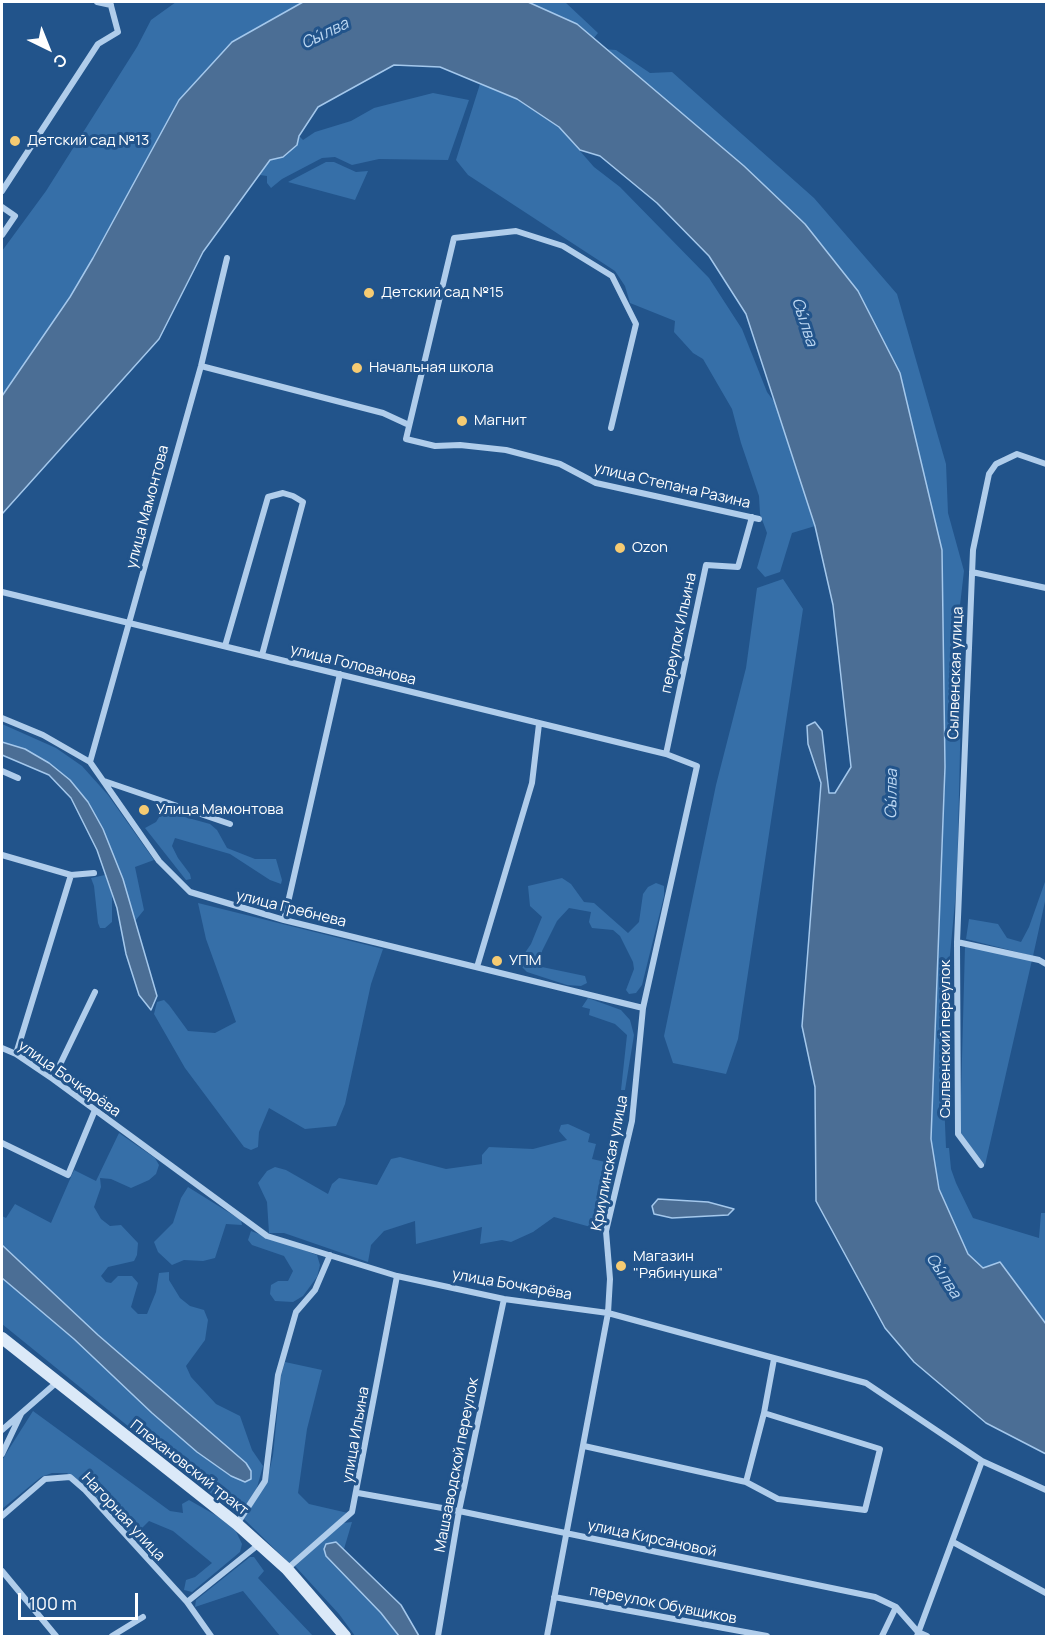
<!DOCTYPE html>
<meta charset="utf-8">
<style>
body{margin:0}
#map{position:relative;width:1048px;height:1638px;overflow:hidden;background:#22548b;font-family:Manrope,sans-serif}
canvas{display:block}
.frame{position:absolute;inset:0;border:3px solid #fff;pointer-events:none}
.north{position:absolute;left:18px;top:18px;width:60px;height:60px;-webkit-text-stroke:4px #22548b;paint-order:stroke;rotate:137deg;font-size:16px;font-weight:700;line-height:24px;text-align:center;color:#fff}
.north::after{content:'';display:block;margin:auto;width:21px;height:27px;background:#fff;clip-path:polygon(50% 0,100% 100%,50% 72%,0 100%)}
.scale{position:absolute;left:18px;top:1593px;width:120px;height:27px;box-sizing:border-box;border:3px solid #fff;border-top:0;padding-left:8px;font-size:18px;line-height:21px;white-space:nowrap;color:#fff;-webkit-text-stroke:4px #22548b;paint-order:stroke}
</style>
<div id="map">
<canvas width="1048" height="1638"></canvas>
<div class="frame"></div>
<div class="north">С</div>
<div class="scale">100 m</div>
</div>
<script>
const ctx = document.querySelector('canvas').getContext('2d');
ctx.lineJoin = 'round';
function paint(path, color) {
  ctx.fillStyle = color;
  ctx.fill(path, 'evenodd');
}
function toPath(rows) {
  const path = new Path2D();
  for (const r of rows) {
    path.moveTo(r[0], r[1]);
    for (let i = 2; i < r.length; i += 2) path.lineTo(r[i], r[i + 1]);
  }
  return path;
}
function trace(path, color, width, dash) {
  ctx.strokeStyle = color;
  ctx.lineWidth = width;
  ctx.lineCap = dash ? 'butt' : 'round';
  ctx.setLineDash(dash || []);
  ctx.stroke(path);
}
function label(font, color, halo, rows, align = 'center') {
  ctx.font = font + ' Manrope,sans-serif';
  ctx.lineWidth = 6;
  ctx.setLineDash([]);
  ctx.textBaseline = 'middle';
  ctx.strokeStyle = halo;
  ctx.fillStyle = color;
  for (const [text, x, y, turn = 0] of rows) {
    ctx.save();
    ctx.translate(x, y);
    ctx.rotate((+turn || 0) * Math.PI / 180);
    ctx.textAlign = isNaN(turn) ? turn : align;
    if (halo) ctx.strokeText(text, 0, 0);
    ctx.fillText(text, 0, 0);
    ctx.restore();
  }
}
paint(toPath([
 [176,2,303,2,232,42,179,100,93,258,70,297,2,396,2,251,46,191,137,47,151,20],
 [528,2,565,2,598,33,593,39,577,24],
 [603,49,616,50,650,73,672,72,814,198,897,294,946,464,948,513,964,571,953,665,961,707,957,881,949,965,944,1100,946,1148,949,1148,951,1169,956,1183,973,1218,1039,1238,1041,1213,1046,1213,1046,1324,1000,1262,983,1268,968,1254,939,1189,931,1139,945,767,942,550,900,373,744,166],
 [480,84,517,99,559,127,594,167,620,187,709,278,742,329,767,392,776,404,815,526,792,533,780,572,765,577,757,568,767,533,760,514,759,496,741,443,732,409,703,359,693,353,674,332,675,321,630,303,625,286,615,271,468,175,456,160],
 [433,93,469,100,448,160,379,159,352,165,335,157,322,158,282,179,271,188,267,183,267,176,260,175,270,160,283,157,299,136,303,140,315,132,351,121,374,108],
 [326,162,334,162,356,172,368,171,355,200,288,182],
 [783,579,803,609,738,1039,726,1074,673,1063,664,1036,716,785,746,668,757,588],
 [2,724,56,748,82,766,108,795,154,860,135,867,144,910,135,921,123,879,103,829,88,802,70,780,25,749,2,742],
 [163,811,210,824,217,830,227,848,255,859,276,859,282,880,281,884,270,880,230,854,175,838,172,846,178,858,190,874,191,879,186,880,145,828,156,822],
 [105,875,112,895,112,922,105,928,100,928,98,923,94,886,91,878],
 [562,878,571,884,584,902,594,903,628,933,639,922,643,894,648,887,656,883,664,886,664,896,642,985,636,993,629,994,626,990,634,969,633,962,620,936,613,930,592,928,589,922,591,912,569,908,557,921,542,951,542,967,585,976,587,983,581,986,567,985,527,972,518,963,531,944,542,917,530,906,528,886],
 [1046,879,1046,897,1033,956,966,939,969,919,998,924,1007,938,1021,942,1029,927],
 [198,903,383,949,371,984,345,1104,336,1126,305,1129,269,1108,259,1132,258,1147,251,1150,244,1147,185,1068,154,1014,157,1002,164,1000,169,1005,188,1031,215,1033,236,1022,206,939],
 [965,946,1032,960,985,1165,960,1133],
 [588,998,621,1010,630,1020,634,1035,625,1090,621,1090,627,1035,615,1024,589,1015,590,1009,582,1007],
 [568,1124,590,1134,588,1142,596,1144,592,1159,610,1163,613,1171,607,1213,598,1229,554,1217,533,1232,511,1242,502,1240,480,1244,482,1227,416,1244,415,1221,384,1231,371,1245,368,1262,284,1233,269,1233,267,1202,258,1183,267,1171,275,1167,286,1170,328,1194,332,1184,339,1178,377,1185,391,1159,400,1157,446,1169,482,1164,482,1155,489,1147,533,1149,567,1140,559,1131,561,1125],
 [119,1133,155,1158,159,1165,156,1174,149,1180,131,1188,111,1179,100,1178,101,1187,94,1207,101,1219,110,1226,121,1225,138,1243,137,1255,134,1261,108,1267,101,1276,106,1282,111,1283,118,1276,132,1276,138,1283,131,1307,138,1314,147,1314,156,1292,159,1273,169,1272,169,1280,180,1298,190,1306,204,1310,208,1320,205,1340,186,1366,191,1377,216,1404,240,1416,252,1450,263,1466,256,1491,239,1516,2,1324,2,1278,74,1339,152,1413,197,1452,231,1476,245,1482,246,1463,98,1335,2,1245,2,1216,6,1218,15,1204,51,1223,74,1170,96,1181],
 [188,1187,241,1220,242,1225,226,1224,215,1258,203,1261,184,1260,172,1265,158,1252,154,1242,173,1223,181,1198],
 [251,1231,317,1255,320,1265,317,1277,303,1296,293,1302,275,1301,270,1294,271,1285,278,1281,288,1281,293,1271,284,1256,252,1245,248,1240],
 [285,1362,322,1370,307,1429,298,1493,309,1504,348,1513,289,1563,244,1519,267,1481,273,1455,281,1376],
 [33,1411,170,1511,183,1513,182,1504,189,1500,233,1525,242,1544,240,1552,192,1592,184,1590,186,1580,195,1577,212,1563,173,1531,149,1521,132,1538,96,1497,67,1473,52,1473,41,1477,2,1509,2,1460],
 [352,1522,344,1549,336,1542,399,1636,355,1636,339,1614,295,1566,343,1523],
 [250,1557,254,1557,264,1571,258,1578,313,1636,280,1636,243,1591,195,1607,196,1600]
]), '#366fa8');
const water = toPath([
 [303,2,528,2,577,24,744,166,805,224,858,291,900,373,942,550,945,767,931,1139,939,1189,968,1254,983,1268,1000,1262,1046,1324,1046,1454,986,1423,914,1362,885,1328,816,1201,815,1087,802,1026,821,783,808,744,807,726,815,722,822,731,829,793,835,793,851,767,833,605,815,526,746,314,709,256,657,203,600,156,580,150,559,127,517,99,440,67,394,65,318,107,299,136,297,145,283,157,270,160,203,252,159,339,2,514,2,396,70,297,93,258,179,100,232,42,303,2],
 [2,742,25,749,49,763,70,780,88,802,103,829,123,879,157,996,151,1010,139,995,126,954,117,908,97,850,71,798,49,775,2,755,2,742],
 [658,1199,708,1202,734,1209,728,1215,672,1218,654,1214,652,1206,658,1199],
 [2,1245,98,1335,246,1463,251,1471,251,1479,245,1482,231,1476,197,1452,152,1413,74,1339,2,1278,2,1245],
 [336,1542,401,1605,419,1636,399,1636,381,1613,326,1556,324,1549,326,1544,336,1542]
]);
paint(water, '#4b6e95');
trace(water, '#a4c8ec', 1.5);
trace(toPath([
 [97,2,111,5],
 [2,191,98,44,118,32,110,2],
 [2,207,15,216,2,235],
 [201,366,383,413,409,425],
 [611,428,636,324,612,276,563,246,516,231,454,238,406,439,435,446,460,445,506,450,560,464,596,483,759,519],
 [972,572,1046,588],
 [2,592,666,754,697,766,643,1008,632,1121,606,1231,610,1279,608,1313,547,1636],
 [225,646,268,497,283,493,293,496,303,502,262,655],
 [2,718,43,735,90,762,159,861,190,892,284,920,643,1008],
 [666,754,706,565,738,567,752,517],
 [90,762,201,366,227,258],
 [2,771,18,778],
 [104,781,230,824],
 [2,855,71,875,94,873],
 [284,920,340,674],
 [957,942,1039,960,1046,964],
 [477,967,532,783,539,724],
 [2,1048,16,1054,53,1079,267,1236,397,1276,504,1299,608,1313,866,1383,982,1461,1046,1490],
 [16,1054,71,875],
 [53,1079,95,992],
 [2,1143,68,1175,95,1110],
 [981,1165,958,1134,957,942,973,550,989,474,996,464,1017,454,1046,464],
 [2,1430,56,1383],
 [584,1446,746,1482,778,1499,865,1510,880,1449,764,1413],
 [2,1454,21,1414],
 [746,1482,764,1413,774,1359],
 [358,1493,459,1511,875,1597,896,1607,918,1632,927,1636],
 [2,1516,45,1479,70,1477,85,1490,187,1602,211,1636],
 [237,1524,265,1481,278,1375,296,1312,315,1290,330,1255],
 [953,1542,1046,1593],
 [287,1569,352,1512,397,1276],
 [2,1571,56,1636],
 [554,1597,767,1636],
 [187,1602,258,1545],
 [112,1636,143,1617],
 [438,1636,459,1511,504,1299],
 [882,1636,896,1607],
 [917,1636,982,1461]
]), '#b0cdeb', 6);
trace(toPath([
 [2,1338,237,1524,287,1569,345,1636]
]), '#dbe9f8', 12);
for (const [x, y, r, color] of [
 [15,141,6,"#f6cb72"],
 [369,293,6,"#f6cb72"],
 [357,368,6,"#f6cb72"],
 [462,421,6,"#f6cb72"],
 [620,548,6,"#f6cb72"],
 [144,810,6,"#f6cb72"],
 [497,961,6,"#f6cb72"],
 [621,1266,6,"#f6cb72"]
]) {
  const dot = new Path2D();
  dot.arc(x, y, r, 0, 2 * Math.PI);
  ctx.fillStyle = color;
  ctx.fill(dot);
  trace(dot, '#22548b', 2);
}
label('15px', '#fff', '#22548b', [
 ["Детский сад №13",27,141],
 ["Детский сад №15",381,293],
 ["Начальная школа",369,368],
 ["Магнит",474,421],
 ["Ozon",632,548],
 ["Улица Мамонтова",156,810],
 ["УПМ",509,961],
 ["Магазин",633,1257],
 ["\"Рябинушка\"",633,1274]
], 'left');
label('15px', '#fff', '#22548b', [
 ["улица Степана Разина",672,486,13],
 ["улица Мамонтова",148,507,-75],
 ["переулок Ильина",679,633,-78],
 ["улица Голованова",353,665,14],
 ["Сылвенская улица",956,673,-88],
 ["улица Гребнева",291,909,14],
 ["Сылвенский переулок",946,1039,-90],
 ["улица Бочкарёва",69,1079,35],
 ["Криулинская улица",610,1163,-79],
 ["улица Бочкарёва",512,1285,10],
 ["улица Ильина",356,1435,-80],
 ["Машзаводской переулок",457,1465,-79],
 ["Плехановский тракт",189,1468,38],
 ["Нагорная улица",123,1517,47],
 ["улица Кирсановой",652,1539,12],
 ["переулок Обувщиков",663,1605,11]
]);
label('italic 16px', '#bcd7f2', '#22548b', [
 ["Сы́лва",325,34,-26],
 ["Сы́лва",804,322,72],
 ["Сы́лва",892,794,-89],
 ["Сы́лва",943,1276,57]
]);
</script>
